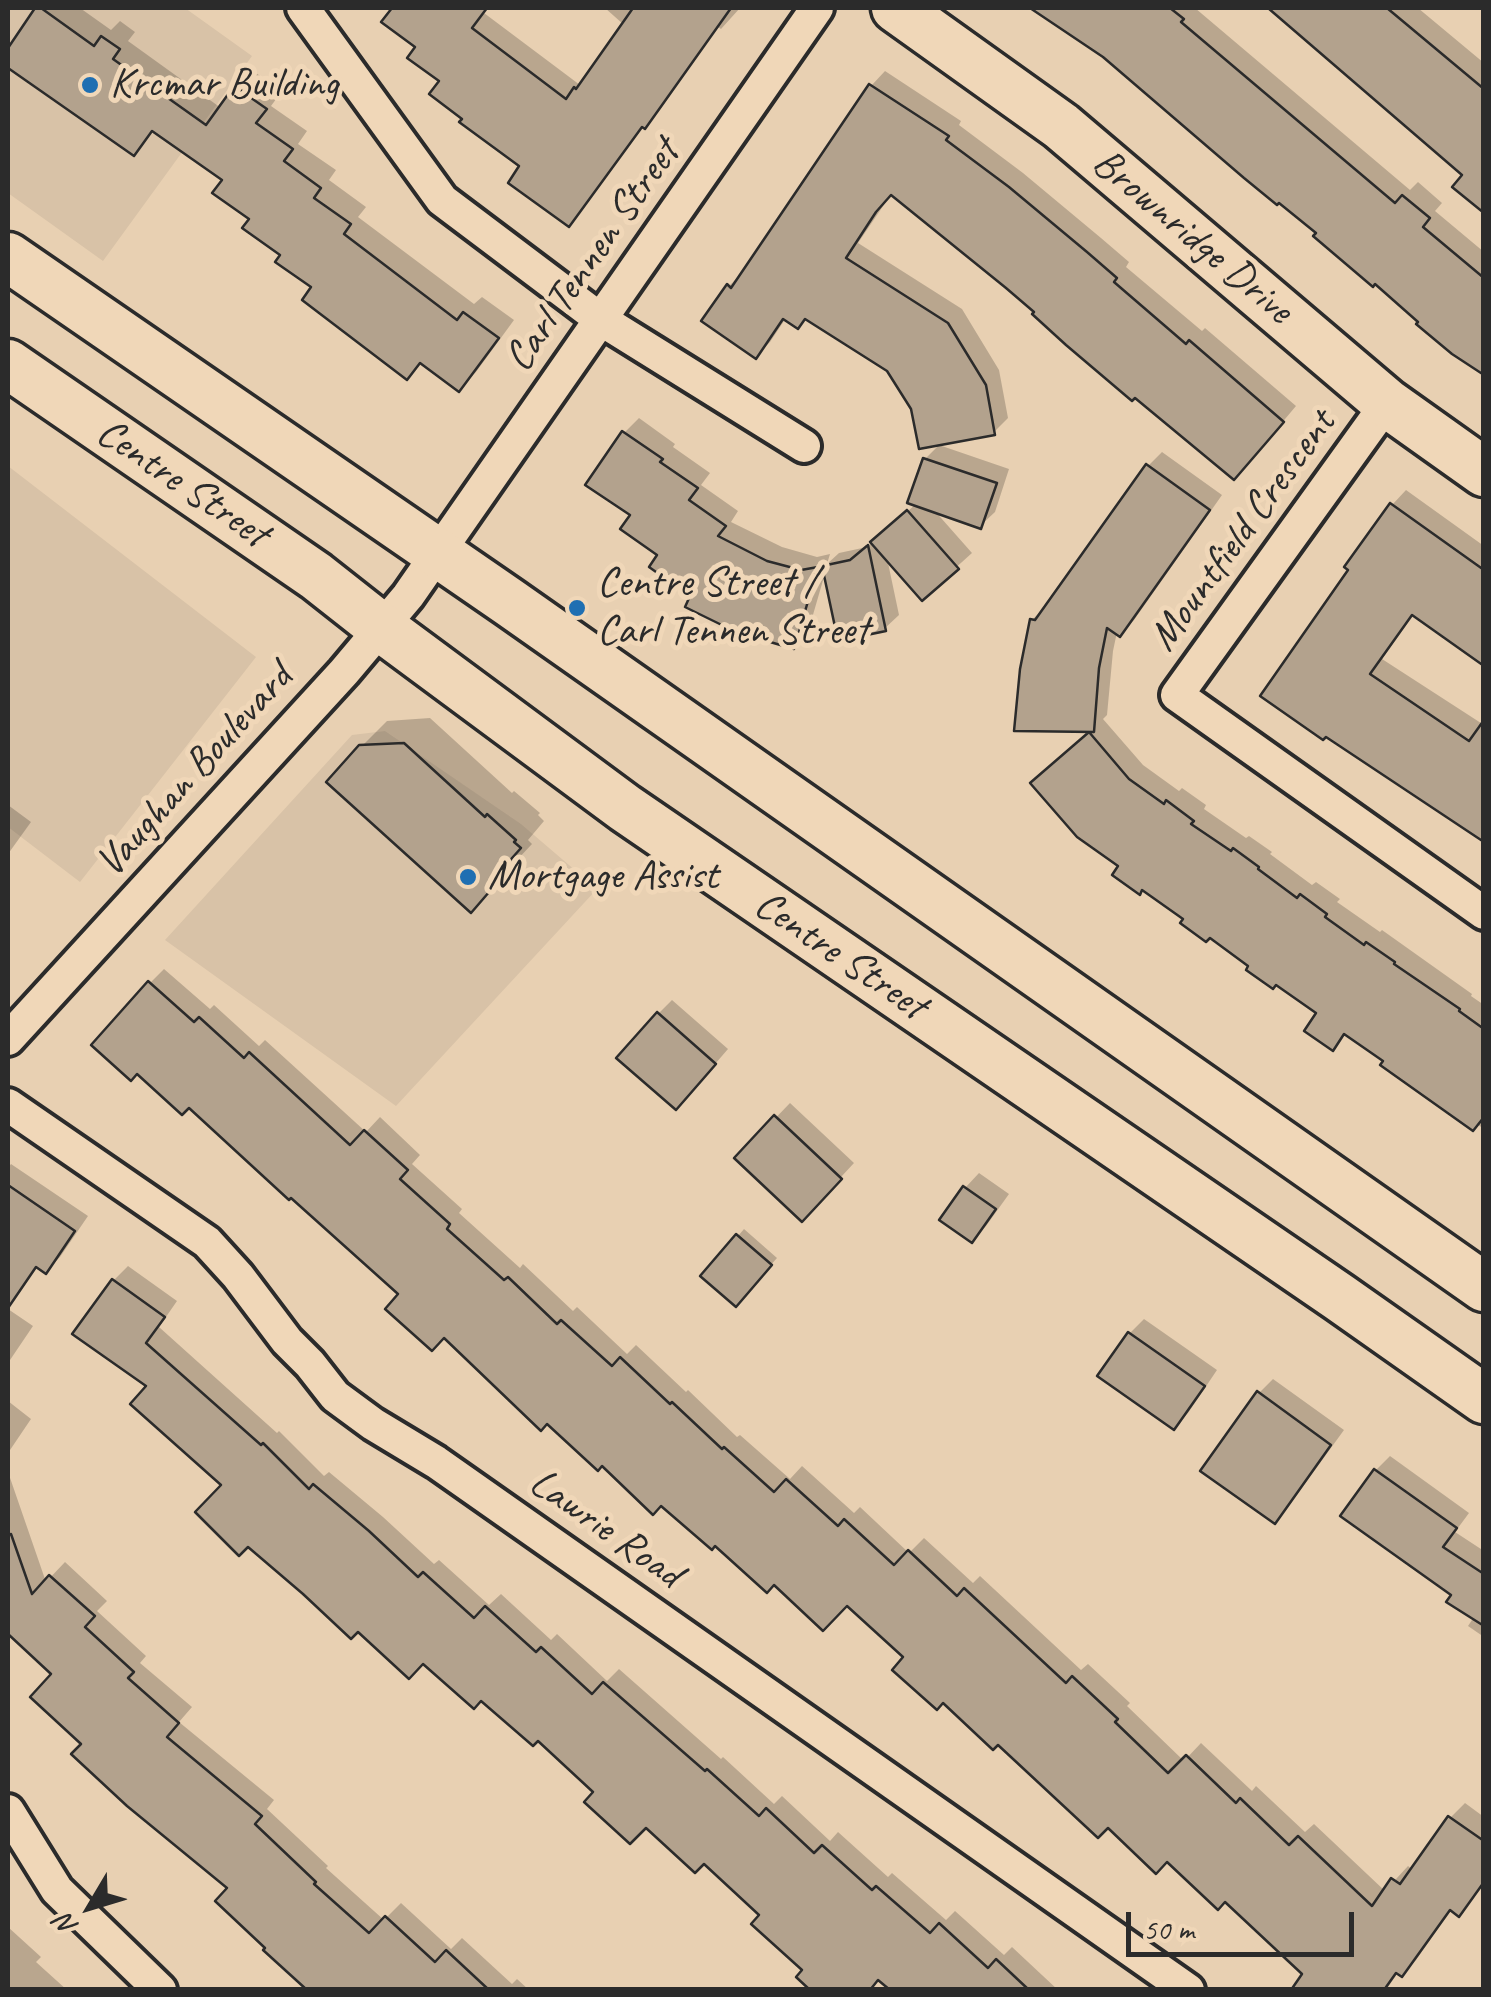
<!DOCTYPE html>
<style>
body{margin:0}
#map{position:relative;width:1491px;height:1997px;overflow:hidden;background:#e8d0b2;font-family:Caveat,sans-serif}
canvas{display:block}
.frame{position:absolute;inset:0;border:10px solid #2b2b2b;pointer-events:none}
.north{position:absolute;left:40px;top:1857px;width:100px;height:100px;-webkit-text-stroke:8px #f0d7b8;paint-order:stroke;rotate:232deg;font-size:28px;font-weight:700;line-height:40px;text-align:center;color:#2b2b2b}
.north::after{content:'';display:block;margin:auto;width:35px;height:45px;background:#2b2b2b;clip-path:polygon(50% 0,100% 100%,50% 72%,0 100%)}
.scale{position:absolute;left:1126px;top:1912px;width:228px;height:45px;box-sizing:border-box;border:5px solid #2b2b2b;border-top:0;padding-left:12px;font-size:30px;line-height:35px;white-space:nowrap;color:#2b2b2b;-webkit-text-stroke:8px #f0d7b8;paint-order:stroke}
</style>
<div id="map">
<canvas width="1491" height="1997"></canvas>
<div class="frame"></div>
<div class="north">N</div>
<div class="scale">50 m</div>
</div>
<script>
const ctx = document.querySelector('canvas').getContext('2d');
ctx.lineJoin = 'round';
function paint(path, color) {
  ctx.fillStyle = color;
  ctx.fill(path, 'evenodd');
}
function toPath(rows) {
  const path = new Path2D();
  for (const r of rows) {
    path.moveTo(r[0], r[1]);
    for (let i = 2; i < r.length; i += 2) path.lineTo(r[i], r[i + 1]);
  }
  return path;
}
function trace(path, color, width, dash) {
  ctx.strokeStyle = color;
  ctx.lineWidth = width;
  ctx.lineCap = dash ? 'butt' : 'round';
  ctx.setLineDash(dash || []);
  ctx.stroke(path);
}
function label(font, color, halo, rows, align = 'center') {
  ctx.font = font + ' Caveat,sans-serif';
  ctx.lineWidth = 10;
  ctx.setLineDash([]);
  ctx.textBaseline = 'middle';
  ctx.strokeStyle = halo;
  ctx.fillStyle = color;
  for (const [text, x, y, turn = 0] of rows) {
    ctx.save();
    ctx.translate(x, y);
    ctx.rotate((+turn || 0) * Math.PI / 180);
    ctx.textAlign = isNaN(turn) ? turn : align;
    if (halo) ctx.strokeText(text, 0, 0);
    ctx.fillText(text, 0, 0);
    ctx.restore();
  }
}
paint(toPath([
 [8,8,185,8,252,56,103,261,8,193],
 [8,466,256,657,80,882,8,827],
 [385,731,521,824,597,889,396,1106,165,940,352,735]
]), '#d8c2a7');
paint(toPath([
 [38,8,80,8,111,30,120,21,135,32,128,41,221,108,236,87,253,71,282,91,271,106,307,131,298,144,336,170,329,180,366,207,358,217,474,304,482,297,514,320,476,372,459,388,422,361,407,377,284,254,252,218,225,179,155,129,133,153,8,65,8,52],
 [386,8,488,8,484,13,580,85,623,24,605,8,740,8,721,29,718,27,659,111,644,125,583,209,569,223,523,166,466,118,443,80,392,12],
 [1034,8,1195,8,1410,190,1418,182,1442,203,1435,211,1484,252,1484,373,1104,55],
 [1271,8,1418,8,1484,63,1484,210,1466,174],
 [885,71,961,121,959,125,1023,173,1101,238,1129,262,1126,267,1202,331,1205,328,1296,406,1248,463,892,193,858,243,962,309,999,370,1008,418,994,432,913,408,889,369,807,317,786,318,770,342,756,356,729,286,743,272,871,86],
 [639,418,675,444,673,447,710,473,701,485,738,511,731,522,782,547,817,557,830,554,827,564,839,553,867,547,916,504,925,459,939,445,1009,469,995,512,980,526,934,510,972,553,922,598,887,558,899,615,884,629,826,570,808,632,794,646,694,595,633,515,589,484,624,433],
 [1162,452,1222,495,1134,620,1120,634,1117,632,1113,651,1107,715,1103,719,1143,765,1179,791,1182,788,1206,805,1204,809,1246,838,1249,836,1272,852,1270,854,1312,885,1316,882,1340,899,1337,902,1380,932,1382,930,1472,994,1471,996,1484,1005,1484,1129,1347,1033,1332,1048,1320,1013,1186,919,1122,865,1048,769,1094,729,1032,620,1046,606,1148,466],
 [1406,490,1484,546,1484,661,1414,614,1382,659,1484,725,1484,841,1326,734,1392,505],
 [430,718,512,793,514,791,540,813,538,815,544,821,528,840,532,844,471,909,361,747,387,721],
 [8,805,31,822,8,854],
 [164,969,210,1009,214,1005,259,1046,265,1040,366,1132,380,1117,420,1155,412,1164,462,1209,459,1213,520,1268,523,1264,573,1311,577,1307,627,1354,636,1345,686,1392,688,1390,737,1437,740,1435,790,1479,802,1466,854,1513,860,1507,909,1553,924,1538,973,1583,980,1576,1081,1670,1088,1664,1130,1703,1127,1706,1184,1761,1201,1743,1252,1791,1256,1786,1305,1832,1314,1824,1385,1891,1408,1866,1413,1870,1450,1818,1465,1803,1484,1817,1484,1885,1459,1914,1452,1909,1416,1960,1402,1974,1399,1971,1386,1990,1301,1990,1305,1974,1225,1899,1168,1859,1108,1824,906,1657,848,1603,774,1582,715,1543,602,1463,401,1294,150,983],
 [672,1000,728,1049,690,1093,658,1014],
 [790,1103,854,1163,802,1219,737,1158],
 [11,1164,88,1216,60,1257,46,1271,38,1266,8,1309,33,1326,8,1363,8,1168],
 [979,1173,1009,1194,986,1226,972,1240,943,1219,965,1188],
 [744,1229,777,1258,742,1297,738,1236],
 [128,1266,177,1301,159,1327,277,1433,279,1431,324,1476,329,1472,383,1517,434,1564,439,1560,489,1605,501,1594,551,1640,557,1634,607,1681,619,1669,721,1759,723,1757,774,1804,782,1796,830,1841,838,1832,888,1877,892,1873,946,1920,955,1911,1004,1955,1012,1947,1058,1990,893,1990,879,1977,806,1970,763,1914,704,1861,596,1792,538,1738,481,1698,225,1485,150,1386,114,1280],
 [1144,1319,1217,1370,1188,1413,1174,1427,1130,1333],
 [1273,1379,1344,1430,1288,1507,1274,1521,1259,1393],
 [8,1401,31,1419,8,1453],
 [1390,1456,1469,1513,1455,1532,1484,1551,1484,1637,1468,1626,1474,1617,1454,1595,1344,1516,1376,1470],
 [8,1472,46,1582,65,1562,107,1601,97,1611,146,1656,140,1663,192,1707,179,1722,274,1800,267,1809,328,1866,326,1868,384,1920,401,1903,451,1949,462,1938,512,1984,517,1979,529,1990,312,1990,231,1888,85,1744,55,1674,8,1631],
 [8,1927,41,1957,36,1962,67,1990,8,1990]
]), '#0003');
const building = toPath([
 [35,8,41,8,94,46,101,36,120,49,113,59,206,125,234,86,267,109,256,123,293,149,284,161,321,188,314,198,351,224,344,234,457,320,463,312,499,338,459,392,420,363,407,380,302,300,311,287,275,262,280,255,242,228,249,219,212,193,222,180,152,131,134,156,8,68,8,48,35,8],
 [392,8,487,8,472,28,566,99,574,87,576,89,633,8,731,8,645,129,642,127,569,227,508,183,519,166,459,122,462,119,429,94,439,81,407,58,415,47,381,22,392,8],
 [1030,8,1170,8,1184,19,1181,22,1395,203,1402,195,1430,218,1423,227,1484,278,1484,375,1452,354,1416,324,1418,322,1375,284,1373,287,1313,236,1316,233,1279,203,1277,205,1244,178,1103,57,1030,8],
 [1268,8,1387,8,1484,89,1484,213,1452,187,1462,175,1268,8],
 [869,84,949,136,946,140,1009,187,1087,252,1117,278,1114,282,1186,344,1189,340,1284,422,1234,480,1135,398,1132,401,1066,345,1032,314,1034,312,1006,288,891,195,876,212,846,258,948,323,986,385,995,435,919,449,911,409,887,371,805,319,798,329,783,319,756,359,701,321,727,284,731,288,869,84],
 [622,431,663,459,660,462,698,488,689,500,726,526,718,536,767,561,801,570,818,567,794,649,736,632,685,607,690,596,649,567,657,555,620,529,630,515,585,485,622,431],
 [923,458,997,483,981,529,907,503,923,458],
 [1146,464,1210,510,1120,637,1107,628,1099,668,1094,732,1014,731,1020,669,1030,619,1035,620,1146,464],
 [1390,503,1484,570,1484,666,1412,615,1370,674,1469,741,1484,720,1484,842,1326,737,1323,740,1260,696,1348,570,1344,567,1390,503],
 [907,510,959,569,922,601,870,542,907,510],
 [868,545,886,631,838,641,822,566,850,560,868,545],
 [1089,732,1129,779,1164,804,1166,800,1194,821,1191,824,1231,851,1233,848,1259,867,1258,869,1297,898,1300,894,1327,914,1325,917,1364,945,1366,942,1395,962,1394,964,1460,1009,1459,1011,1484,1029,1484,1117,1473,1131,1380,1065,1383,1061,1344,1034,1333,1051,1304,1031,1316,1013,1276,985,1273,989,1246,970,1248,966,1210,938,1206,942,1180,923,1183,919,1142,890,1140,895,1112,875,1118,866,1077,837,1030,783,1089,732],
 [404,743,485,817,487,814,516,840,514,842,521,848,504,867,508,870,471,913,326,782,359,745,404,743],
 [148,981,194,1022,199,1017,244,1058,249,1052,350,1145,364,1130,408,1170,400,1179,450,1224,447,1229,504,1280,508,1277,557,1324,561,1320,612,1366,620,1357,670,1404,672,1402,722,1449,724,1447,774,1492,786,1479,838,1526,844,1519,894,1565,908,1550,957,1596,964,1588,1066,1683,1072,1676,1118,1719,1115,1722,1168,1773,1186,1755,1236,1803,1240,1798,1289,1845,1298,1836,1372,1906,1391,1878,1400,1884,1448,1816,1484,1841,1484,1882,1459,1917,1450,1910,1402,1977,1396,1973,1384,1990,1291,1990,1302,1974,1225,1902,1218,1910,1167,1862,1156,1874,1108,1828,1098,1838,998,1745,993,1750,943,1703,937,1710,892,1670,903,1657,847,1606,823,1631,774,1585,767,1593,715,1546,712,1550,661,1506,653,1515,602,1466,598,1471,547,1424,541,1431,444,1338,432,1351,385,1309,398,1294,291,1198,289,1200,189,1108,182,1115,137,1074,131,1081,91,1045,148,981],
 [657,1012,716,1064,676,1110,616,1058,657,1012],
 [774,1115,842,1179,802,1222,734,1158,774,1115],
 [8,1185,75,1231,46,1274,36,1267,8,1308,8,1185],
 [963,1186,996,1209,972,1243,939,1220,963,1186],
 [736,1234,772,1265,736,1307,700,1276,736,1234],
 [112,1279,165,1317,146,1343,261,1445,263,1443,309,1489,313,1484,369,1531,418,1577,423,1572,474,1618,485,1606,536,1652,541,1647,592,1694,603,1682,705,1771,707,1769,759,1816,766,1808,814,1853,822,1845,872,1890,876,1886,930,1933,939,1923,988,1968,996,1959,1029,1990,890,1990,878,1980,870,1990,810,1990,796,1977,802,1970,751,1924,759,1915,704,1864,695,1873,646,1828,630,1844,584,1802,593,1792,538,1741,533,1746,481,1701,474,1709,423,1664,409,1679,358,1632,351,1639,303,1594,248,1547,239,1556,195,1512,221,1485,130,1404,146,1386,72,1334,112,1279],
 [1128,1332,1205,1386,1174,1430,1097,1376,1128,1332],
 [1257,1391,1331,1445,1275,1524,1200,1471,1257,1391],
 [1374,1469,1457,1528,1443,1547,1484,1574,1484,1626,1446,1602,1451,1595,1340,1516,1374,1469],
 [11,1534,32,1594,49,1575,95,1616,85,1627,134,1672,128,1678,179,1723,167,1737,262,1816,255,1824,316,1882,314,1884,369,1933,385,1916,435,1962,446,1950,489,1990,307,1990,263,1950,265,1948,215,1901,227,1888,127,1806,71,1754,81,1744,30,1697,51,1674,8,1634,8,1535,11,1534]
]);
paint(building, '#b3a28d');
trace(building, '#2b2b2b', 2.5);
const street = toPath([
 [303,8,442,200,600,319,804,446],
 [1387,403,1177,695,1484,913],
 [8,1039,344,672,408,596,817,8],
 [8,1105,207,1242,238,1276,287,1341,310,1364,335,1396,373,1424,436,1462,1188,1990],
 [8,1811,57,1890,160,1990]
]);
const secondary = toPath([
 [896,8,1061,126,1387,403,1484,472],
 [8,257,509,602,1484,1287],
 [8,364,316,576,382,628,625,808,1339,1297,1484,1399]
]);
trace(street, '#2b2b2b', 40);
trace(secondary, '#2b2b2b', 55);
trace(street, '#f0d7b8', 32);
trace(secondary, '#f0d7b8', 48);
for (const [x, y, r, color] of [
 [90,85,10,"#1f6fb2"],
 [577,608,10,"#1f6fb2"],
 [468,877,10,"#1f6fb2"]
]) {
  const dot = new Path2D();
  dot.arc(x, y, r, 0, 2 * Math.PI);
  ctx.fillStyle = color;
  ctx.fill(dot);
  trace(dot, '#f0d7b8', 4);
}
label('42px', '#2b2b2b', '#f0d7b8', [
 ["Krcmar Building",110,85],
 ["Centre Street /",597,584],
 ["Carl Tennen Street",597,632],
 ["Mortgage Assist",488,877]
], 'left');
label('42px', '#2b2b2b', '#f0d7b8', [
 ["Brownridge Drive",1192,237,40],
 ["Carl Tennen Street",593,256,-55],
 ["Centre Street",182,484,34],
 ["Mountfield Crescent",1243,531,-54],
 ["Vaughan Boulevard",195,771,-48],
 ["Centre Street",840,956,34],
 ["Lawrie Road",605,1529,35]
]);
</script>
